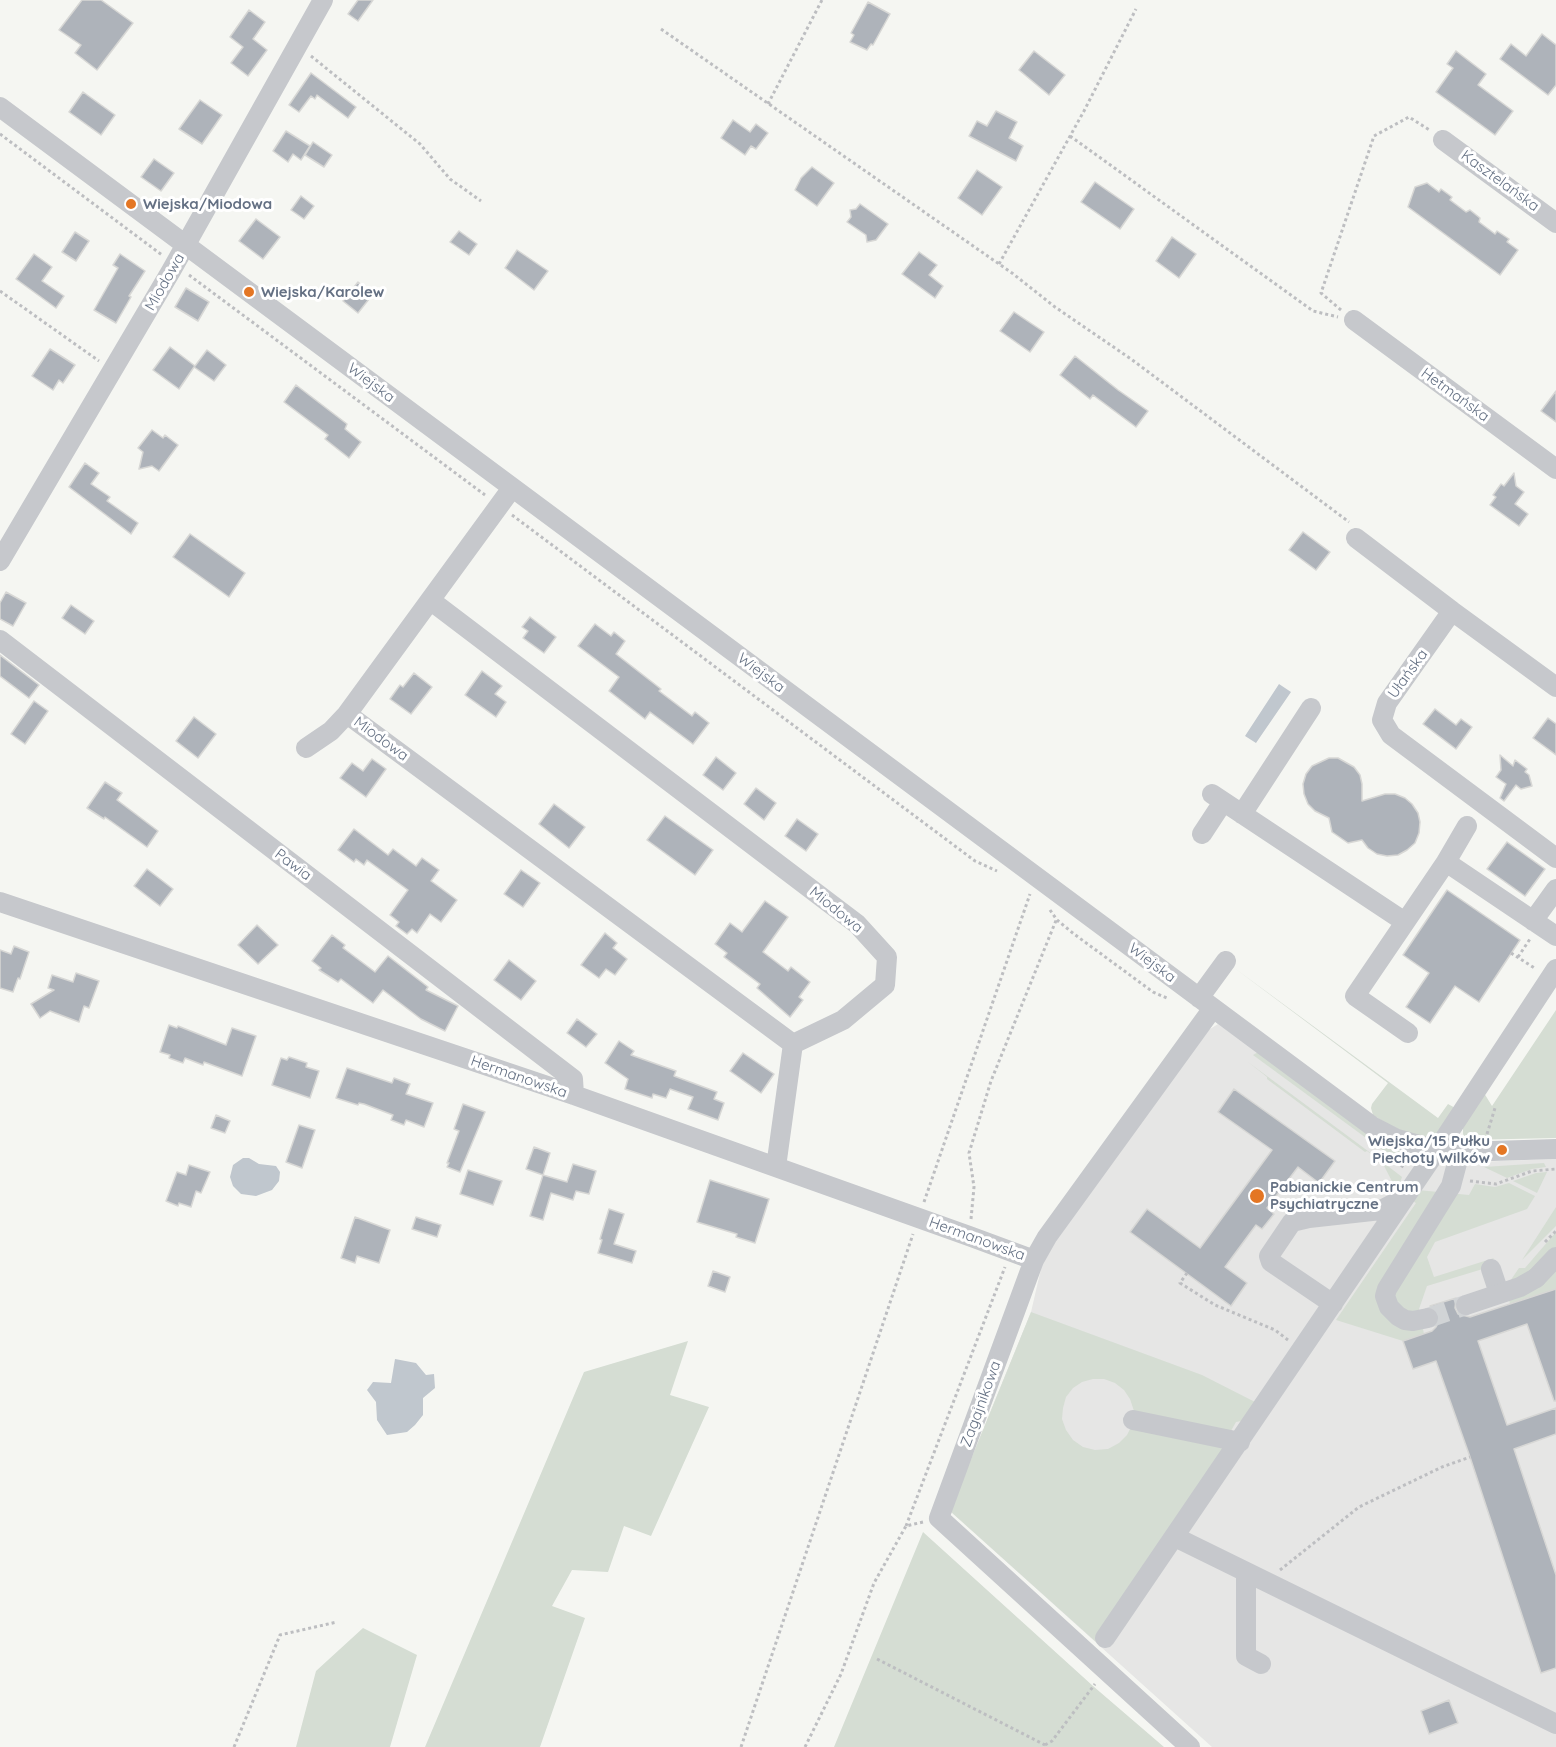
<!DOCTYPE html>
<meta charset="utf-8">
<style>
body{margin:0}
canvas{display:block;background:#f5f6f2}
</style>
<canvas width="1556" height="1747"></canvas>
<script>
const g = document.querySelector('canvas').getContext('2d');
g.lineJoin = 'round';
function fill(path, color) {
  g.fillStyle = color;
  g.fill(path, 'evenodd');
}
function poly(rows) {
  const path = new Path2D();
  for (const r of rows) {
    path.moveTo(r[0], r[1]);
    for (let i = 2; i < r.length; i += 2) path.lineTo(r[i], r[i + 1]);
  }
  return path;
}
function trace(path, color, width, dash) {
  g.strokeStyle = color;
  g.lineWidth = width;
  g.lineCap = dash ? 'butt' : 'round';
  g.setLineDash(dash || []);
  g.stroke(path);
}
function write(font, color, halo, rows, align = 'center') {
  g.font = font + ' Quicksand,sans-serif';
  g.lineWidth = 6;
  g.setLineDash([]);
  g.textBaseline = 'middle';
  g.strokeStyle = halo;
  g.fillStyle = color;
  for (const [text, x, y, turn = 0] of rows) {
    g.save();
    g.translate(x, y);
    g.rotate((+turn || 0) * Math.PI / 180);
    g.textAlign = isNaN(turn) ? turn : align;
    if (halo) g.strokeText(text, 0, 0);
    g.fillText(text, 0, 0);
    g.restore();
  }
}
const built = poly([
 [1218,1024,1399,1152,1409,1157,1444,1166,1474,1162,1556,1159,1556,1747,1212,1747,950,1511,1031,1312,1044,1256,1207,1031]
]);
const green = poly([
 [1233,967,1438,1118,1448,1104,1457,1109,1435,1137,1426,1139,1407,1136,1373,1115,1371,1108,1372,1104,1388,1083],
 [1556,1010,1556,1138,1466,1140,1463,1134,1463,1128,1484,1093,1492,1106],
 [1258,1052,1402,1153,1408,1161,1409,1166,1403,1165,1253,1055],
 [1248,1062,1380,1160,1402,1177,1397,1191,1382,1162,1367,1151,1365,1152,1267,1079,1267,1077],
 [1544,1163,1546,1167,1532,1169,1507,1178,1484,1167],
 [1547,1172,1537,1193,1513,1181,1536,1173],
 [1509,1183,1535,1196,1527,1209,1435,1242,1427,1257,1434,1277,1494,1258,1486,1268,1427,1286,1419,1309,1424,1334,1403,1341,1336,1320,1416,1203,1411,1200,1418,1190,1469,1195,1475,1184,1495,1187],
 [1556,1207,1556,1226,1522,1260],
 [1556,1232,1556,1289,1510,1304,1506,1287,1519,1268,1525,1268],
 [1031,1312,1202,1375,1257,1403,1247,1420,1236,1422,1228,1436,1134,1411,1130,1399,1124,1390,1115,1383,1104,1379,1093,1379,1082,1382,1073,1388,1066,1397,1063,1408,1062,1419,1066,1430,1073,1440,1083,1447,1095,1450,1108,1449,1119,1443,1127,1435,1133,1423,1230,1445,1096,1642,950,1511],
 [688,1341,670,1395,709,1407,651,1536,624,1526,608,1572,572,1570,552,1606,585,1618,540,1747,425,1747,584,1372],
 [923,1532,1093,1686,1164,1747,834,1747],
 [363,1628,417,1655,390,1747,296,1747,316,1671]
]);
const water = poly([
 [1279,684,1291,692,1256,743,1245,736],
 [243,1158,249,1158,259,1164,276,1166,280,1172,279,1181,272,1190,256,1196,241,1194,233,1186,230,1177,233,1165],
 [395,1359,416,1363,426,1375,434,1374,435,1388,423,1398,423,1415,415,1425,407,1432,387,1435,377,1420,376,1402,367,1390,373,1382,391,1383]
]);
const building = poly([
 [82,0,101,0,133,23,97,70,75,53,81,45,59,30,82,0],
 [358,0,373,0,358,21,348,14,358,0],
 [868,2,890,14,873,45,871,44,867,50,850,42,854,35,851,33,868,2],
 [249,10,265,22,253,39,267,50,248,76,231,63,243,47,230,37,249,10],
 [1542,34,1556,45,1556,85,1548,95,1500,59,1511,44,1526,56,1542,34],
 [1034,51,1065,75,1049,95,1019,70,1034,51],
 [1456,51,1486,74,1478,85,1513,111,1495,135,1436,92,1453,68,1447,64,1456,51],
 [311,73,356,107,348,118,317,95,315,99,311,96,299,112,289,105,311,73],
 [83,92,115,115,101,135,69,112,83,92],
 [200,100,222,115,202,144,179,129,200,100],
 [996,111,1017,122,1009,138,1023,146,1016,161,969,136,977,121,987,126,996,111],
 [733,120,750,132,756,124,768,133,756,149,751,146,745,155,721,138,733,120],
 [286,131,310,146,301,160,293,154,288,162,273,151,286,131],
 [313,142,332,155,324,167,305,155,313,142],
 [154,159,174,173,161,191,141,177,154,159],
 [812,167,834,183,817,206,795,190,801,178,812,167],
 [977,170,1002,187,982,215,958,198,977,170],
 [1095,182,1134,209,1120,229,1081,202,1095,182],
 [1427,183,1439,192,1441,189,1452,197,1450,200,1466,212,1470,210,1480,218,1479,222,1495,234,1497,231,1509,239,1507,242,1518,250,1500,275,1408,207,1415,187,1427,183],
 [301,196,314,206,304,219,291,210,301,196],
 [860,204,888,224,876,240,867,242,866,235,847,222,851,217,850,210,856,209,860,204],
 [256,219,280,237,263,259,239,241,256,219],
 [459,231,477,244,469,255,450,242,459,231],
 [75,232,89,241,76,261,62,252,75,232],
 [1172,237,1196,254,1179,278,1156,261,1172,237],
 [517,250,548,271,534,290,505,268,517,250],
 [919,252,937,265,929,275,943,286,935,298,902,274,919,252],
 [34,254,52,267,42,281,64,296,56,308,16,279,34,254],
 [120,254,145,271,129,296,131,297,116,323,94,310,118,268,113,265,120,254],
 [358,282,373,294,358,313,343,301,358,282],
 [186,288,209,302,198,321,175,307,186,288],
 [1014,312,1044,332,1030,352,1000,331,1014,312],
 [170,347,195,366,207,350,226,365,214,381,194,367,179,389,153,370,170,347],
 [50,349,75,365,63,383,59,380,53,390,32,376,50,349],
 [1075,356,1118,390,1148,411,1136,427,1093,395,1090,399,1060,375,1075,356],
 [296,385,347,424,345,429,361,442,349,458,325,439,328,435,284,402,296,385],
 [1556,391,1556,422,1541,411,1556,391],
 [152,430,163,438,165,435,178,445,159,471,152,466,139,469,143,452,138,448,152,430],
 [85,463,99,473,91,484,110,497,107,501,138,523,131,534,69,487,85,463],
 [1514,473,1516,486,1524,492,1515,504,1528,514,1519,526,1490,505,1496,497,1493,495,1501,484,1504,486,1514,473],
 [1303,532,1330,552,1316,570,1289,550,1303,532],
 [190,534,245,573,229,597,173,557,190,534],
 [6,592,26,603,13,626,0,619,0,603,6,592],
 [71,605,94,621,85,634,62,618,71,605],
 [530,617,556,637,544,653,523,638,528,631,522,627,530,617],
 [595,624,611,636,614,632,625,641,616,654,661,689,659,691,692,716,695,712,709,723,693,744,650,712,645,719,609,691,619,677,578,646,595,624],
 [0,655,39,685,29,698,0,676,0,655],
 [482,671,502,686,495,694,506,702,496,717,465,695,482,671],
 [414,673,432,687,411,714,390,699,400,685,403,687,414,673],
 [34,701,48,711,25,744,11,734,34,701],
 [1435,709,1456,725,1461,719,1472,727,1456,749,1423,724,1435,709],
 [194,717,216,734,198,758,176,741,194,717],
 [1548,718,1556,724,1556,755,1533,738,1548,718],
 [1500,755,1513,766,1515,760,1527,769,1525,772,1529,775,1532,786,1521,789,1516,785,1504,801,1500,798,1506,784,1496,777,1501,770,1500,755],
 [716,757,736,773,723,790,703,775,716,757],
 [1329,758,1338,758,1354,767,1360,775,1362,784,1362,801,1385,794,1395,794,1405,798,1412,804,1418,813,1420,822,1419,833,1415,843,1407,850,1398,855,1387,856,1377,854,1368,848,1362,840,1348,843,1332,832,1329,818,1315,811,1308,804,1304,794,1303,784,1306,774,1312,766,1329,758],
 [372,759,386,769,366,797,340,778,352,763,363,771,372,759],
 [105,782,122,793,117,800,158,831,147,847,105,817,104,819,87,808,105,782],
 [756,788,776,803,764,820,744,804,756,788],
 [554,804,585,827,569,848,539,824,554,804],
 [665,816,713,850,695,875,647,840,665,816],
 [797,819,818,834,806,851,785,836,797,819],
 [354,829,388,855,393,849,416,866,422,858,439,870,431,881,457,900,441,922,430,914,417,933,412,929,407,934,396,926,399,922,390,915,408,890,367,860,364,865,356,859,354,862,338,850,354,829],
 [1507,842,1545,869,1525,896,1487,869,1507,842],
 [147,869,173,889,160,906,134,886,147,869],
 [521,870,540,883,523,907,504,894,521,870],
 [1447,890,1520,940,1479,1002,1455,986,1430,1023,1406,1007,1429,973,1403,955,1447,890],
 [765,901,788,917,763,952,788,971,791,967,810,982,799,997,803,1000,790,1017,757,988,760,984,724,957,727,953,715,944,730,923,742,932,765,901],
 [257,925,278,945,258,964,238,945,257,925],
 [605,933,617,943,613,948,627,959,615,975,606,969,599,978,581,965,605,933],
 [332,935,345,945,343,948,375,972,388,956,428,987,426,990,458,1006,445,1031,421,1019,383,990,373,1003,341,979,338,982,319,970,321,968,312,961,332,935],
 [14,946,29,952,20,979,18,978,13,992,0,988,0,950,11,954,14,946],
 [509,960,536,981,521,1000,494,980,509,960],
 [76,973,99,981,89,1008,84,1006,79,1022,50,1011,40,1018,31,1004,54,990,48,988,52,975,73,982,76,973],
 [577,1019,597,1034,586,1047,567,1033,577,1019],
 [169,1025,177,1028,178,1026,226,1045,232,1028,256,1036,242,1076,204,1062,203,1065,185,1058,183,1063,169,1058,170,1055,160,1052,169,1025],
 [619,1041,634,1051,631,1055,676,1071,674,1076,717,1092,714,1099,724,1103,718,1120,688,1109,693,1097,670,1089,666,1098,653,1094,652,1098,625,1089,628,1079,605,1063,619,1041],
 [743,1053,774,1074,761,1093,730,1071,743,1053],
 [289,1057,307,1063,306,1067,319,1071,310,1098,272,1085,281,1058,287,1060,289,1057],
 [347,1068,392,1083,394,1078,410,1084,406,1094,433,1103,424,1127,406,1120,404,1125,391,1120,393,1115,364,1104,359,1103,358,1105,336,1098,347,1068],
 [1234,1089,1335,1161,1319,1183,1298,1167,1267,1208,1274,1214,1262,1229,1256,1225,1225,1267,1247,1283,1231,1306,1130,1232,1147,1209,1200,1248,1272,1150,1218,1112,1234,1089],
 [463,1104,485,1112,460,1172,447,1167,449,1163,447,1163,459,1131,454,1129,463,1104],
 [216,1115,230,1121,225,1133,211,1128,216,1115],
 [299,1125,315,1130,302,1168,286,1162,299,1125],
 [534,1147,550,1153,543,1175,526,1169,534,1147],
 [573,1164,596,1171,589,1194,576,1191,573,1200,551,1193,543,1220,530,1216,543,1175,567,1182,573,1164],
 [189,1165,210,1172,201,1193,196,1191,191,1207,179,1203,178,1206,166,1201,177,1172,186,1175,189,1165],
 [468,1170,502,1181,493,1205,460,1194,468,1170],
 [710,1180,769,1199,755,1243,736,1237,737,1234,697,1222,710,1180],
 [609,1209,624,1214,614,1244,636,1251,632,1263,598,1253,602,1240,600,1239,609,1209],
 [355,1217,390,1230,379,1263,357,1256,355,1263,341,1258,355,1217],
 [416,1217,441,1225,437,1237,412,1229,416,1217],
 [713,1271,730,1277,725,1292,708,1286,713,1271],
 [1556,1289,1556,1401,1554,1401,1527,1324,1478,1341,1507,1425,1556,1408,1556,1434,1514,1449,1556,1575,1556,1668,1541,1673,1470,1457,1436,1361,1413,1369,1403,1341,1432,1331,1436,1327,1439,1321,1440,1315,1437,1310,1430,1306,1456,1298,1455,1308,1458,1314,1470,1317,1556,1289],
 [1449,1700,1458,1723,1429,1734,1421,1711,1449,1700]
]);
const minorTunnel = poly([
 [1428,1318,1466,1305]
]);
const path = poly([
 [661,29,1012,273,1055,307,1131,359,1349,522],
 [311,56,420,144,450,179,481,201],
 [768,104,822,0],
 [0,134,162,255],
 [1070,136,1313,311,1338,317],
 [999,264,1084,111,1136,9],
 [189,275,485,495],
 [0,291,99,361],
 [1341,310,1321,293,1374,136,1409,117,1431,131],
 [512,515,975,861,997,871],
 [1050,910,1057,920,1074,934,1153,992,1169,999],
 [1511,953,1536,969],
 [1518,957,1530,939],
 [1487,1134,1495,1108],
 [1381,1152,1405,1168],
 [1470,1181,1496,1184,1532,1171,1556,1169],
 [924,1202,1030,894],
 [971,1219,974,1187,969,1153,991,1081,1057,918],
 [1545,1242,1556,1231],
 [1187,1273,1180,1283,1215,1305,1275,1330,1288,1340],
 [906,1526,1005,1267],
 [1280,1570,1359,1507,1442,1467,1470,1457],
 [877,1659,1045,1745,1044,1747],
 [1045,1745,1052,1741,1095,1684],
 [234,1747,280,1635,337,1622],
 [741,1747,913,1234],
 [805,1747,841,1674,874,1583,906,1526,923,1522]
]);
const minor = poly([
 [0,107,1372,1126,1397,1139,1437,1150,1460,1152,1556,1149],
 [1443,140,1556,223],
 [1354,320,1556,469],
 [1356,538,1452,611],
 [0,561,171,271,323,0],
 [0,640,573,1079,574,1095],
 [1556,687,1452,611,1387,703,1382,720,1391,735,1556,858],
 [347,714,793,1044,843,1020,885,985,887,957,857,924,430,600],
 [306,748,331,731,347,714,512,488],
 [1212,794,1405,922],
 [1242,814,1311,708],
 [1202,834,1223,802],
 [1446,862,1467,826],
 [0,902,574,1095,969,1236,1034,1260],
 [1533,921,1556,889],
 [1199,998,1226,961],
 [1408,1033,1355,996,1446,862,1556,936],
 [776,1167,793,1044],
 [1491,1269,1497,1287],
 [1536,1278,1556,1257],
 [1333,1304,1271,1262,1269,1256,1292,1222,1309,1218,1381,1210,1402,1199],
 [1428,1318,1413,1321,1405,1320,1398,1316,1389,1307,1385,1296,1387,1289,1451,1186,1460,1152],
 [1133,1420,1240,1442],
 [1175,1537,1556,1724],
 [1246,1572,1246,1656,1261,1664],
 [1105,1638,1437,1150,1556,969],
 [1190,1747,939,1518,1034,1260,1047,1237,1213,1008]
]);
const minorBridge = poly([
 [1466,1305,1520,1287,1536,1278]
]);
const markers = [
 [131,204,6,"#e47624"],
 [249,292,6,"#e47624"],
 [1502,1150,6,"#e47624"],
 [1257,1196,8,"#e47624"]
];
const streetNames = [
 ["Kasztelańska",1500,181,36],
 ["Miodowa",165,282,-60],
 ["Wiejska",371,383,37],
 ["Hetmańska",1455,395,36],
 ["Wiejska",761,673,37],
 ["Ułańska",1408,674,-54],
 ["Miodowa",381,739,36],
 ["Pawia",293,865,37],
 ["Miodowa",836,910,39],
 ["Wiejska",1152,963,37],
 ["Hermanowska",519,1077,19],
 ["Hermanowska",977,1239,20],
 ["Zagajnikowa",981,1404,-70]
];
const poiNames = [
 ["Wiejska/Miodowa",143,204],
 ["Wiejska/Karolew",261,292],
 ["Wiejska/15 Pułku",1490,1141,"right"],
 ["Piechoty Wilków",1490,1158,"right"],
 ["Pabianickie Centrum",1270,1187],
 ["Psychiatryczne",1270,1204]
];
fill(built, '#e6e6e5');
fill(green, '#d5ddd3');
fill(water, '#c0c7ce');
fill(building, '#aeb3ba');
trace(building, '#d7d7d5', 1.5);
trace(minorTunnel, '#d1d4d6', 20, [20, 10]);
trace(path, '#bdbec1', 3, [3, 3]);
trace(minor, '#c6c8cc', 20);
trace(minorBridge, '#c6c8cc', 20);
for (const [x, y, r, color] of markers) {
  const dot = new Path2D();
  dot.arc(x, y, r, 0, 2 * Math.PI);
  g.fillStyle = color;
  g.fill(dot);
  trace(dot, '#fff', 2);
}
write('15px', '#647083', '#fff', streetNames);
write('bold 15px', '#647083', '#fff', poiNames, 'left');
</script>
